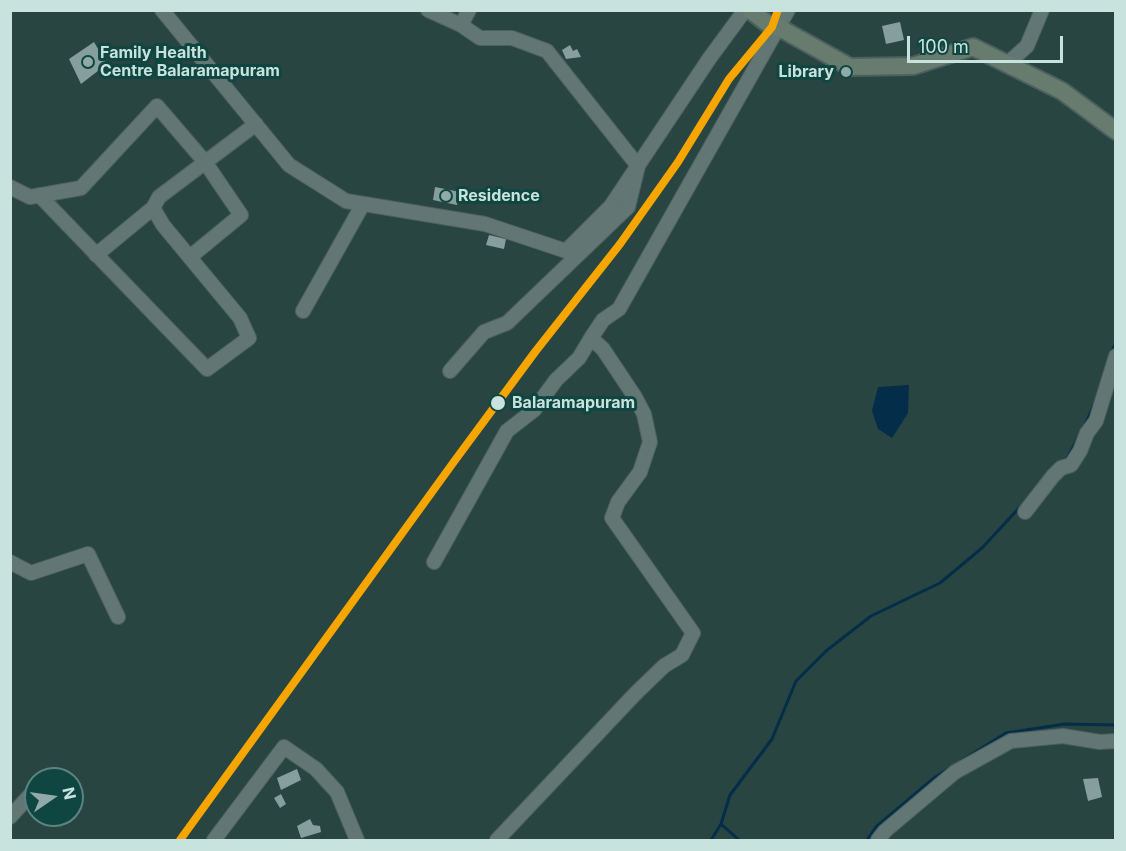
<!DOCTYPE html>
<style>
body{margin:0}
#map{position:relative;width:1126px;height:851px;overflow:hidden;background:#294542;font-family:Inter,sans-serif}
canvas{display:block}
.frame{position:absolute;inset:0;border:12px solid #c8e2de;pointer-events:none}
.north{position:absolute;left:24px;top:767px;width:60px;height:60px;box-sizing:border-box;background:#104641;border:2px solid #5a8480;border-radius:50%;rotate:77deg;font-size:16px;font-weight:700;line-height:24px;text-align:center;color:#c8e2de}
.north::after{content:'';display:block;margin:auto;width:21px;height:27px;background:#90aba7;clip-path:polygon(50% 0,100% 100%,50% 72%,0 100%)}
.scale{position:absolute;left:907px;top:36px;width:156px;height:27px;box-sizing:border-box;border:3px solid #c8e2de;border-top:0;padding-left:8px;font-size:18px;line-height:21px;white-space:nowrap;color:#c8e2de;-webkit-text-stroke:4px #104641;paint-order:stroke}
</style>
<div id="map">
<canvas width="1126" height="851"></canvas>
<div class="frame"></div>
<div class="north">N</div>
<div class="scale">100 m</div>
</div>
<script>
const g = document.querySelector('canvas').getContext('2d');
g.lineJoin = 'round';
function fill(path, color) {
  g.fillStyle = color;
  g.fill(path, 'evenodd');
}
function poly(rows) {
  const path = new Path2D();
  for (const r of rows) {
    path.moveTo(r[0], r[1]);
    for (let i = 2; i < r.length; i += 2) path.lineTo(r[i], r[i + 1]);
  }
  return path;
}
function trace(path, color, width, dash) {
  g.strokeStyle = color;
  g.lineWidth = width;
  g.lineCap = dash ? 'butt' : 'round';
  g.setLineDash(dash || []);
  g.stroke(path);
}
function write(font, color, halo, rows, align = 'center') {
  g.font = font + ' Inter,sans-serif';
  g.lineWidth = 6;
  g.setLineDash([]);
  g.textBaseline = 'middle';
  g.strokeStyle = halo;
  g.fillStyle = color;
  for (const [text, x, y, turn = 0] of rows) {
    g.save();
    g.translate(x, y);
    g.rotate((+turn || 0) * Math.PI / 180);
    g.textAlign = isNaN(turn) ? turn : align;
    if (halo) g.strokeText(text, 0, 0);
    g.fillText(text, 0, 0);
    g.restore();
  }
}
const water = poly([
 [909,385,908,413,892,438,878,429,872,411,878,387]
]);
const stream = poly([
 [1111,354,1116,342],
 [1084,427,1094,405],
 [1067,459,1078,438],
 [961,761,1006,733,1065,724,1116,725],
 [721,824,739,840],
 [711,840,721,824,730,795,772,739,796,681,826,651,871,616,940,583,982,548,1020,507],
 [867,840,876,827,934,778,950,768]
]);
const building = poly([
 [900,22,904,40,886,44,882,26],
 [94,42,107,64,81,84,69,59],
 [570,45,573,51,577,49,581,57,566,59,562,50],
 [435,187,460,192,457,205,433,200],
 [489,235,506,239,504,249,486,245],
 [297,769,301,780,281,790,277,778],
 [1098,778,1102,797,1088,801,1083,779],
 [281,794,286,804,280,808,274,798],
 [310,819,313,825,320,826,321,832,301,838,297,826]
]);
const minor = poly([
 [162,10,289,165,346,201,485,224,566,251,611,206,709,59,745,10],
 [428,10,461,25],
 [1007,64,1027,46,1042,10],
 [10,187,30,197,81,188,157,106,205,162,241,215,190,257],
 [39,195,207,369,249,338,240,318,163,225,153,208,159,197,256,124],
 [96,255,153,208],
 [303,311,363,204],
 [450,371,484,332,507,323,628,207,638,166,547,51,512,38,480,38,461,25,469,10],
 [1025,512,1053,476,1061,468,1071,465,1080,451,1087,433,1096,421,1116,356],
 [10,562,31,573,88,554,118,617],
 [434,562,507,431,534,410,556,380,579,358,591,338],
 [10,817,33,792],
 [214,840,284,747,316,769,337,792,357,840],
 [497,840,636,693,664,666,682,655,693,633,612,518,618,502,640,472,650,442,644,414,635,397,603,349,591,338,603,320,619,309,788,10],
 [878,840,885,831,955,772,1011,741,1063,736,1100,742,1116,741]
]);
const major = poly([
 [750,10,772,27,778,27,850,67,913,66,973,47,1062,91,1116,131]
]);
const rail1 = poly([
 [180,840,453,463,535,352,620,244,678,162,729,79,772,27,778,10]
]);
const markers = [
 [88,62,6,"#90aba7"],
 [846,72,6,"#90aba7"],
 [446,196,6,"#90aba7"],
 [498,403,8,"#c8e2de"]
];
const poiNames = [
 ["Family Health",100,53],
 ["Centre Balaramapuram",100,71],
 ["Library",834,72,"right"],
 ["Residence",458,196]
];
const stopNames = [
 ["Balaramapuram",512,403]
];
fill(water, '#042d49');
trace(stream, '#042d49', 3);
fill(building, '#869e9d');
trace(minor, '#4c615f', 16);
trace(major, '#4c615f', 20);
trace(minor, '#627673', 14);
trace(major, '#687b6f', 16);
trace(rail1, '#f7a600', 8);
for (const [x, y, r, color] of markers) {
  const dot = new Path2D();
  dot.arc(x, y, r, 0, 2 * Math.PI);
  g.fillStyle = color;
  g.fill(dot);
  trace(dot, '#104641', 2);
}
write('bold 16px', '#c8e2de', '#104641', poiNames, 'left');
write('bold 16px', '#c8e2de', '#104641', stopNames, 'left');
</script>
